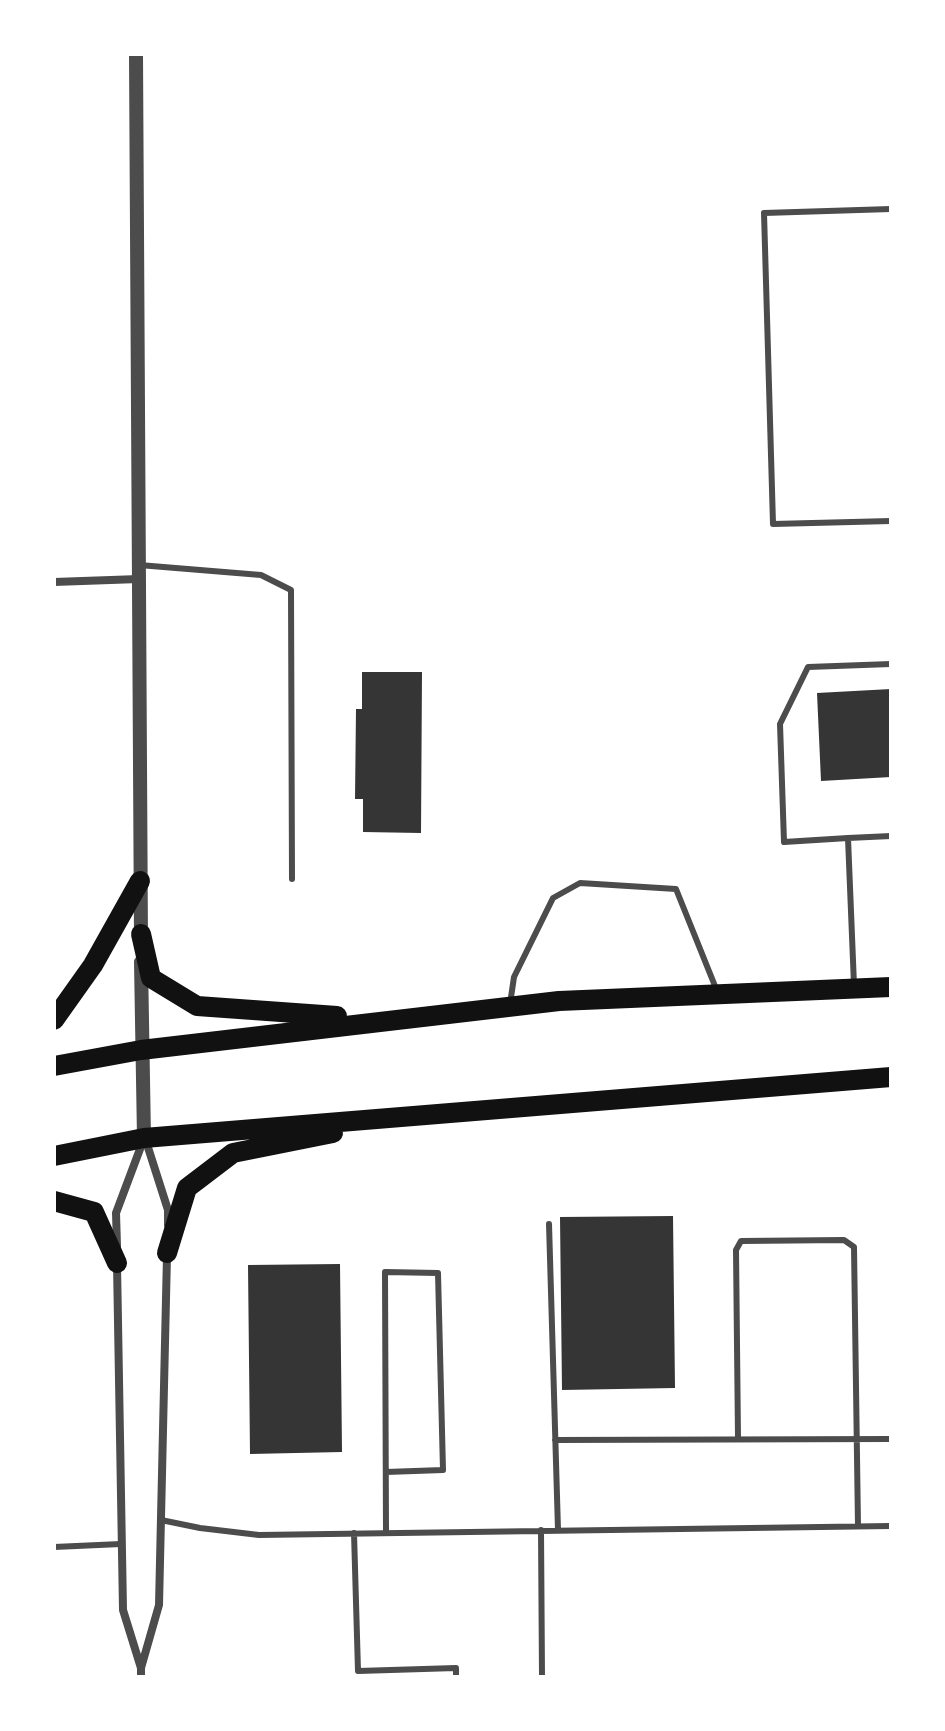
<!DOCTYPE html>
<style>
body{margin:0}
#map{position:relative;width:945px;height:1731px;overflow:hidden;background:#fff;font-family:Raleway,sans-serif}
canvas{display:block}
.frame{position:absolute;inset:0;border:56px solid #fff;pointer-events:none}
</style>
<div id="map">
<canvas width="945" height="1731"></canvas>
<div class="frame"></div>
</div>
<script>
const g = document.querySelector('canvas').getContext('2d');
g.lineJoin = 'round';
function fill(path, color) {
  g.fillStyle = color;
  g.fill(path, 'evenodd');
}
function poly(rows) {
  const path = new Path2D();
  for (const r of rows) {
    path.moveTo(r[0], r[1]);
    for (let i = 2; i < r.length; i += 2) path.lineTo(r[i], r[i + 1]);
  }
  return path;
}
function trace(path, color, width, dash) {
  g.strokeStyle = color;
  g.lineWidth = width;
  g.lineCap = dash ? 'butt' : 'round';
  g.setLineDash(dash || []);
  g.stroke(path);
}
const building = poly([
 [362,672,422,672,421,833,363,832,363,799,355,799,356,709,362,709],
 [891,689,891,777,821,781,817,693],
 [673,1216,675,1388,562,1390,560,1217],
 [340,1264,342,1452,250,1454,248,1265]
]);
const service = poly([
 [891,209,764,213,773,524,891,521],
 [139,565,261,575,291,590,292,879],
 [848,838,784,842,780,724,808,667,891,664],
 [854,985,848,838,891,836],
 [510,1004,514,977,553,898,580,883,676,889,717,991],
 [549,1224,558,1530],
 [738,1438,736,1250,741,1241,844,1240,854,1247,858,1526],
 [555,1440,891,1439],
 [386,1472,443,1470,438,1273,385,1272,386,1533],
 [161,1520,200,1528,259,1535,891,1526],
 [541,1530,542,1677],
 [354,1533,358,1671,456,1668,456,1677],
 [54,1547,121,1544]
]);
const minor = poly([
 [54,582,139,579],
 [145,1138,168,1210,168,1225],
 [117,1246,116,1213,143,1141],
 [117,1264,123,1610,141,1668],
 [141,1677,141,1668,159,1605,167,1255]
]);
const tertiary = poly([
 [136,54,141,942],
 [141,962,144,1138]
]);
const primary = poly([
 [141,934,151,978,197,1006,337,1016],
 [54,1020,93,965,140,881],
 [54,1066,141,1050,559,1001,891,987],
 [54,1156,144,1138,891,1077],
 [54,1201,94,1212,117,1263],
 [167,1253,187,1188,233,1153,333,1133]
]);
fill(building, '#353535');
trace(service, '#4c4c4c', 6);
trace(minor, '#4c4c4c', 8);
trace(tertiary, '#4c4c4c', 14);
trace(primary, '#111', 20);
</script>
